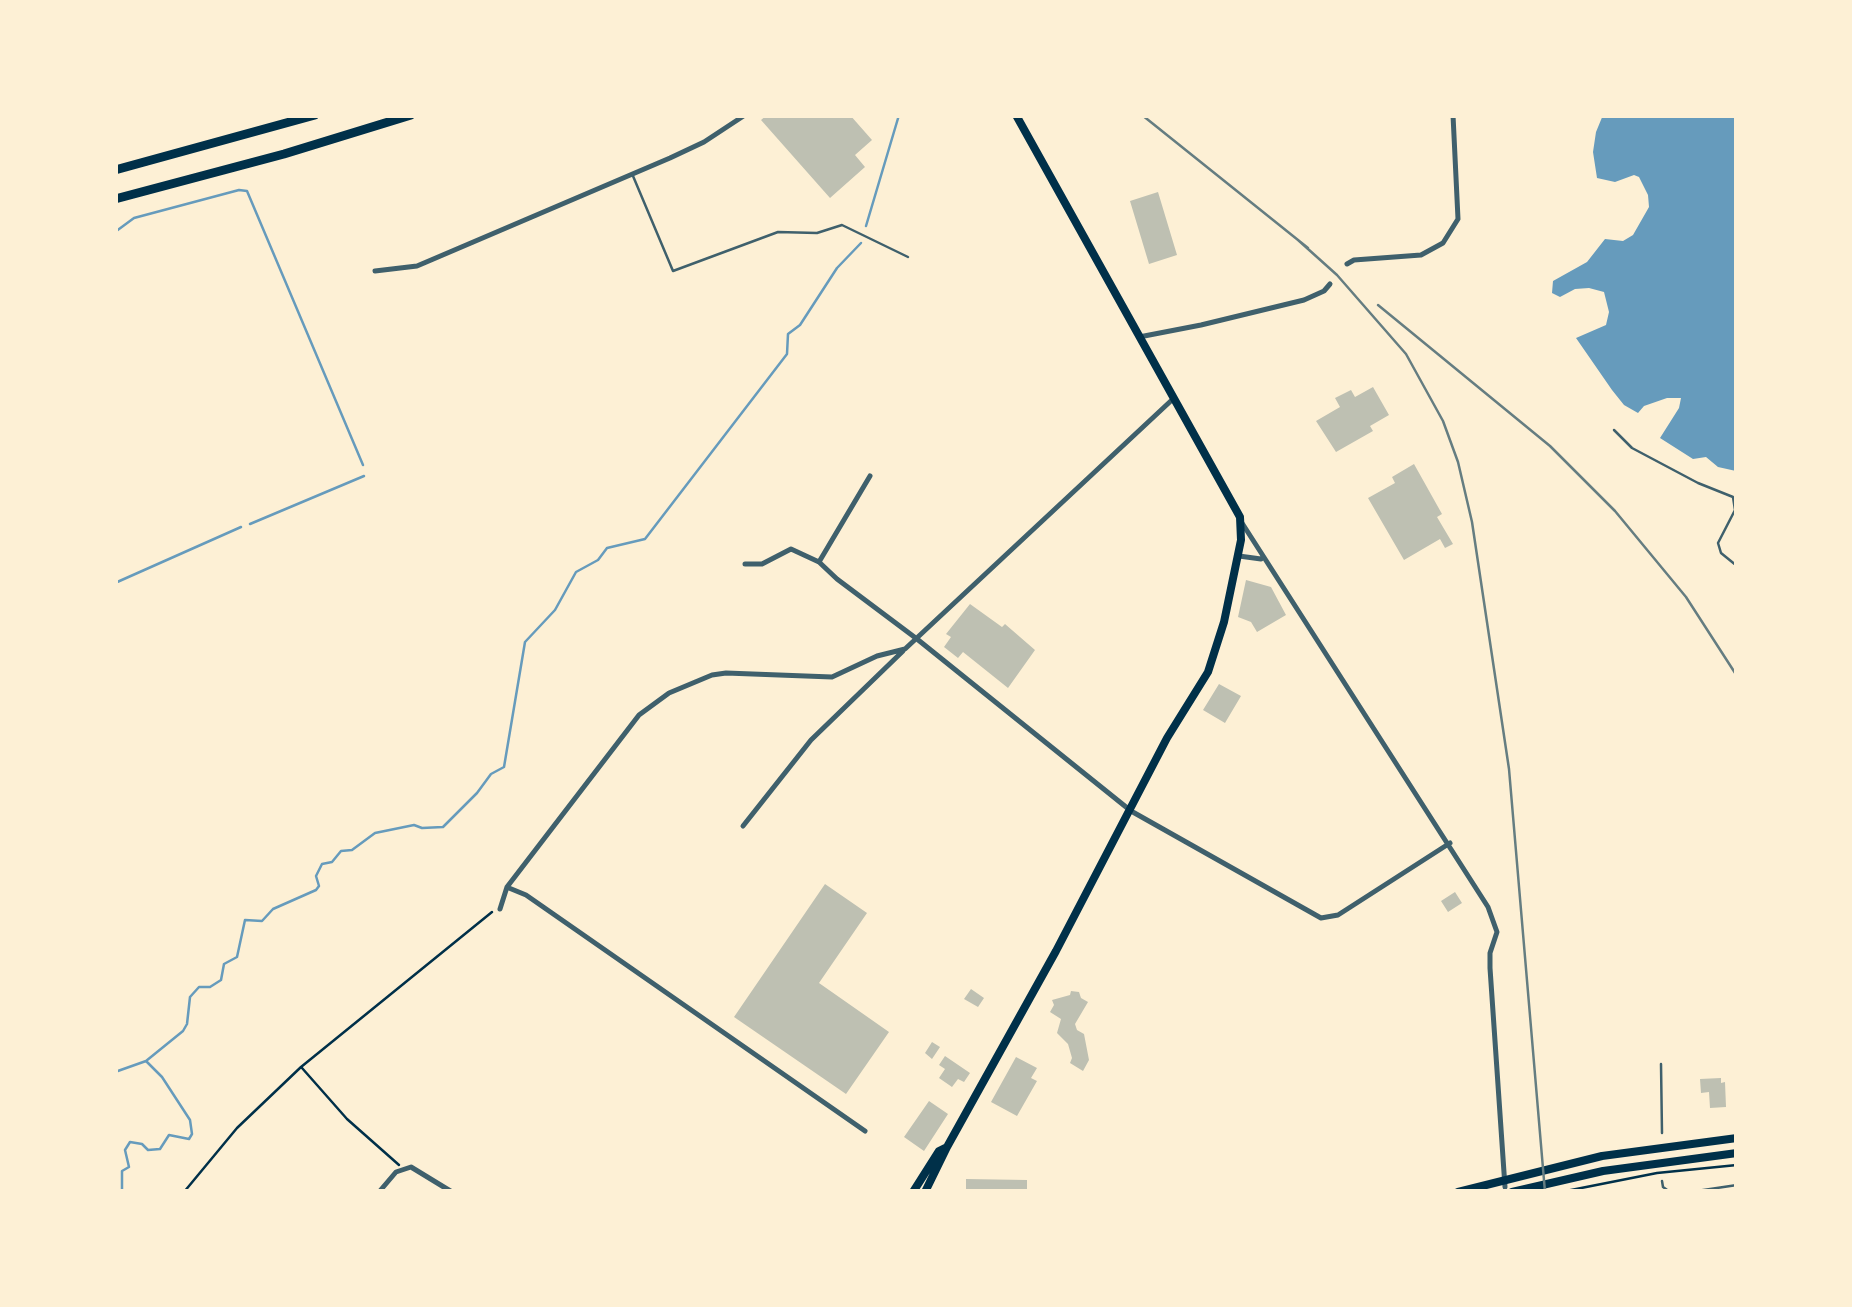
<!DOCTYPE html>
<style>
body{margin:0}
#map{position:relative;width:1852px;height:1307px;overflow:hidden;background:#fdf0d5;font-family:Barlow,sans-serif}
canvas{display:block}
.frame{position:absolute;inset:0;border:118px solid #fdf0d5;pointer-events:none}
</style>
<div id="map">
<canvas width="1852" height="1307"></canvas>
<div class="frame"></div>
</div>
<script>
const g = document.querySelector('canvas').getContext('2d');
g.lineJoin = 'round';
function fill(path, color) {
  g.fillStyle = color;
  g.fill(path, 'evenodd');
}
function poly(rows) {
  const path = new Path2D();
  for (const r of rows) {
    path.moveTo(r[0], r[1]);
    for (let i = 2; i < r.length; i += 2) path.lineTo(r[i], r[i + 1]);
  }
  return path;
}
function trace(path, color, width, dash) {
  g.strokeStyle = color;
  g.lineWidth = width;
  g.lineCap = dash ? 'butt' : 'round';
  g.setLineDash(dash || []);
  g.stroke(path);
}
const water = poly([
 [1603,115,1737,115,1736,471,1718,467,1706,457,1693,459,1660,438,1679,408,1681,398,1667,398,1644,406,1638,413,1624,405,1612,390,1576,338,1606,325,1609,312,1604,292,1589,288,1575,289,1560,297,1552,293,1553,281,1587,262,1605,239,1623,241,1633,235,1649,207,1648,195,1639,177,1634,175,1615,182,1597,178,1593,152,1596,132]
]);
const stream = poly([
 [866,226,899,115],
 [115,232,134,218,239,190,247,191,363,465],
 [250,524,364,476],
 [115,583,241,527],
 [115,1072,146,1061],
 [122,1192,122,1171,129,1167,125,1150,130,1142,142,1144,148,1150,160,1149,169,1135,189,1139,192,1134,190,1120,162,1077,146,1061,183,1031,187,1024,190,997,199,987,210,987,221,980,224,964,237,957,245,920,262,921,273,909,316,890,319,886,316,876,322,864,332,862,341,851,352,850,375,833,414,825,422,828,443,827,477,793,491,774,504,767,525,642,555,610,576,572,598,560,607,548,645,539,787,354,788,334,800,325,837,268,861,243]
]);
const building = poly([
 [767,115,850,115,872,140,855,155,865,167,830,198,761,120],
 [1158,192,1177,255,1149,264,1130,201],
 [1373,387,1389,415,1370,426,1373,431,1336,452,1316,421,1340,407,1335,398,1351,390,1355,397],
 [1414,464,1442,514,1437,517,1453,544,1445,548,1440,539,1404,560,1368,498,1395,483,1392,477],
 [1246,580,1271,587,1286,615,1257,632,1251,622,1238,617],
 [970,604,1002,627,1005,624,1035,650,1008,688,963,652,958,658,944,647,951,637,946,634],
 [1219,684,1241,696,1225,723,1203,710],
 [825,884,867,913,819,983,889,1032,846,1094,734,1017],
 [1455,892,1462,903,1448,912,1441,901],
 [971,989,984,998,978,1007,964,999],
 [1071,991,1079,992,1081,998,1088,1002,1075,1024,1077,1030,1084,1034,1089,1060,1083,1071,1070,1063,1072,1058,1068,1044,1057,1033,1061,1019,1050,1012,1054,1005,1052,1000,1070,995],
 [932,1042,940,1047,932,1059,925,1053],
 [945,1056,970,1073,964,1082,958,1079,952,1087,939,1078,945,1069,939,1065],
 [1016,1057,1037,1068,1031,1078,1037,1081,1017,1116,991,1102],
 [1721,1078,1721,1083,1725,1082,1726,1107,1710,1108,1709,1092,1701,1093,1700,1079],
 [929,1101,948,1114,924,1151,904,1137],
 [966,1179,1027,1180,1027,1192,966,1192]
]);
const path = poly([
 [302,1068,347,1119,399,1165],
 [184,1192,237,1128,301,1067,492,912],
 [1561,1192,1657,1173,1737,1165]
]);
const service = poly([
 [633,176,673,271,778,232,817,233,842,225,908,257],
 [1614,430,1632,448,1698,483,1733,497,1735,510,1718,543,1721,553,1737,566],
 [1661,1064,1662,1133],
 [1662,1181,1663,1187,1670,1192],
 [1690,1192,1737,1185]
]);
const minor = poly([
 [1347,264,1354,260,1421,255,1443,243,1458,219,1453,115],
 [375,271,417,266,670,158,704,142,745,115],
 [1139,337,1201,325,1304,300,1324,291,1330,284],
 [870,476,819,562,837,579,917,639,1131,811,1321,918,1338,915,1450,843],
 [1242,523,1488,907,1497,932,1490,953,1490,968,1505,1187],
 [1239,556,1261,559],
 [745,564,762,564,791,549,819,562],
 [743,826,811,740,903,651],
 [509,888,526,895,865,1131],
 [500,909,507,887,639,715,669,693,712,675,726,673,832,677,877,656,905,649,1174,398],
 [379,1192,396,1172,411,1167,452,1192]
]);
const primary = poly([
 [913,1192,939,1151,947,1147,1056,951,1167,738,1208,672,1224,622,1241,540,1240,517,1016,115],
 [925,1192,947,1147]
]);
const trunk = poly([
 [1458,1192,1602,1156,1737,1138],
 [1512,1192,1603,1171,1737,1153]
]);
const motorway = poly([
 [115,170,315,115],
 [115,199,284,154,411,115]
]);
const rail = poly([
 [1142,115,1308,248],
 [1298,240,1337,275,1406,354,1443,421,1458,462,1472,522,1509,769,1545,1192],
 [1378,305,1550,446,1615,511,1686,597,1737,676]
]);
fill(water, '#669bbc');
trace(stream, '#669bbc', 2.5);
fill(building, '#bec0b2');
trace(path, '#003049', 2.5);
trace(service, '#3f606c', 2.5);
trace(minor, '#3f606c', 5);
trace(primary, '#003049', 8);
trace(trunk, '#003049', 8);
trace(motorway, '#003049', 9);
trace(rail, '#657d81', 2.5);
</script>
